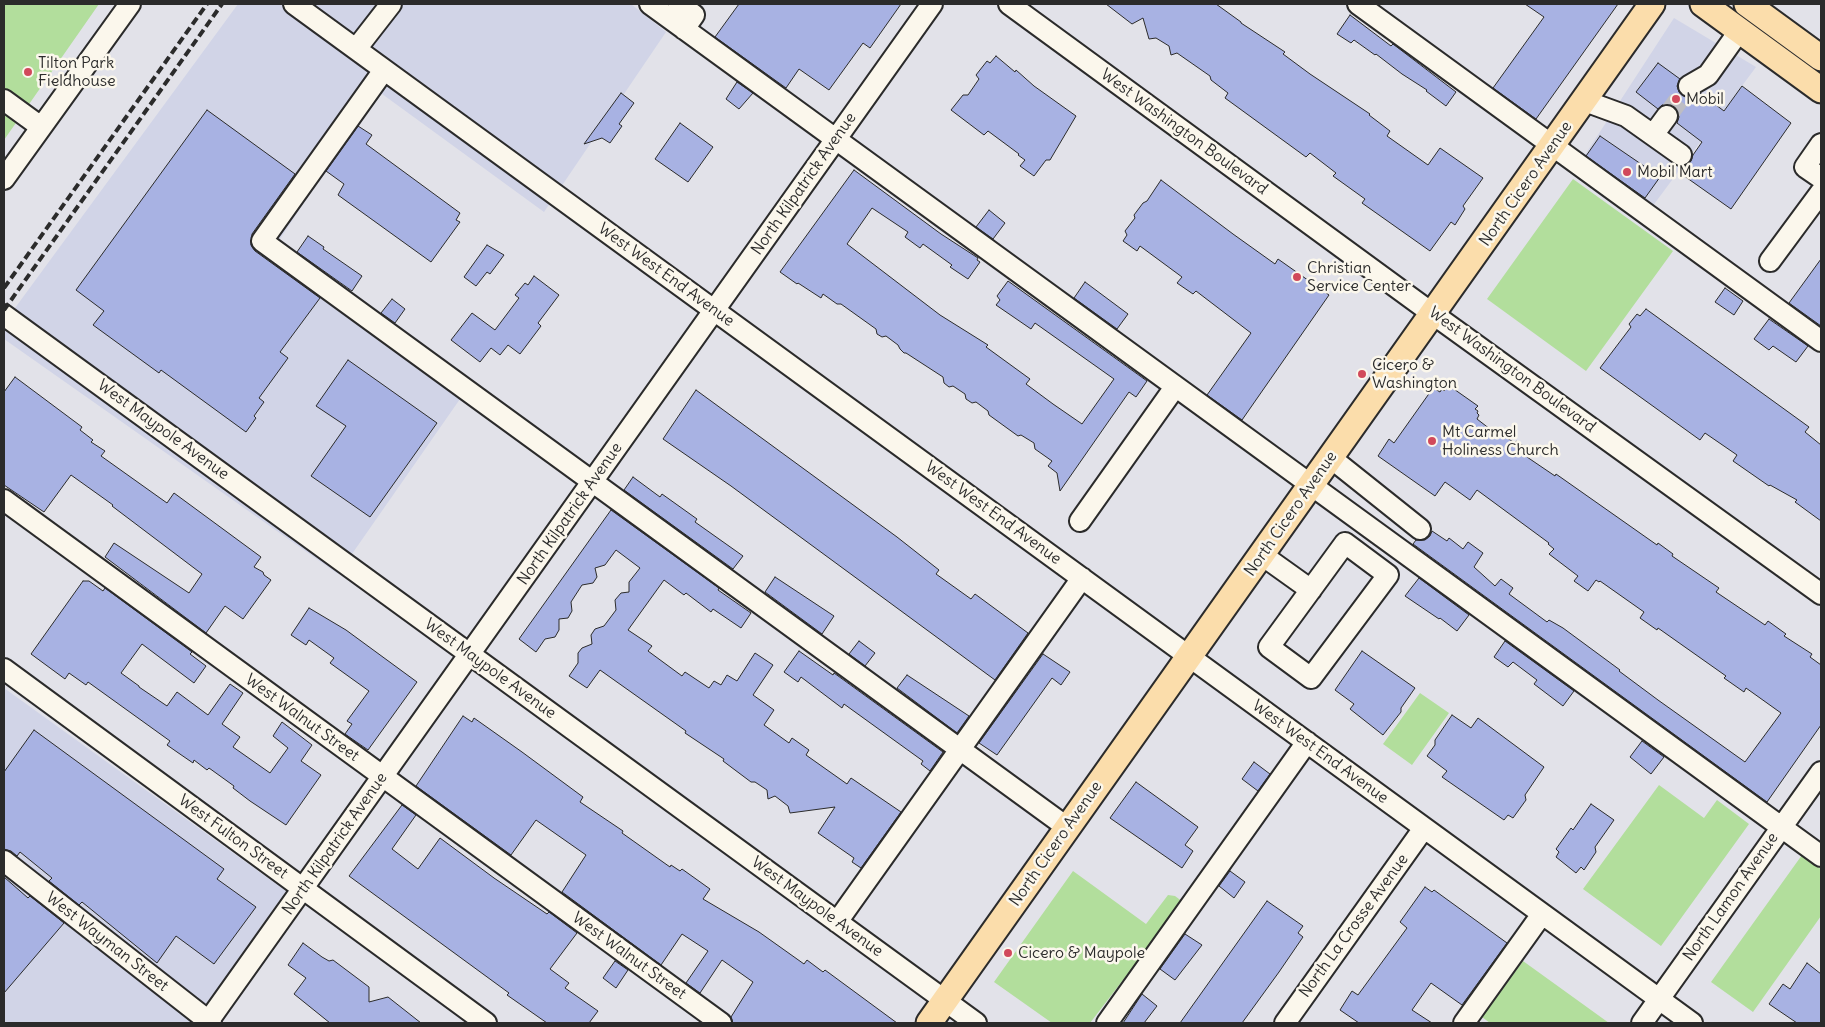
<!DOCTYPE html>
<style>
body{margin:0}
#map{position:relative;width:1825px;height:1027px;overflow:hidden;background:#e2e2e9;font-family:Delius,sans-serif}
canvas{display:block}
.frame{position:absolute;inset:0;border:5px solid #2b2b2b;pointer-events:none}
</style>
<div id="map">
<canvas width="1825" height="1027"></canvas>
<div class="frame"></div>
</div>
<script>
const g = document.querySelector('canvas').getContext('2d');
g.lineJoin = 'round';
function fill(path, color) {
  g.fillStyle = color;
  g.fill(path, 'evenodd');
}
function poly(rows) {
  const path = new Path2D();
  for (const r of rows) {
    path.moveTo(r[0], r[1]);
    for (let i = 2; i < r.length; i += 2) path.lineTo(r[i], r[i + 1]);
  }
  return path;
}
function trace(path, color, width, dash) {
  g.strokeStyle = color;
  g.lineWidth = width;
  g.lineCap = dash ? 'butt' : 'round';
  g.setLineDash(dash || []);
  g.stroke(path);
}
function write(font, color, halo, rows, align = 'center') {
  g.font = font + ' Delius,sans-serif';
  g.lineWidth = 5;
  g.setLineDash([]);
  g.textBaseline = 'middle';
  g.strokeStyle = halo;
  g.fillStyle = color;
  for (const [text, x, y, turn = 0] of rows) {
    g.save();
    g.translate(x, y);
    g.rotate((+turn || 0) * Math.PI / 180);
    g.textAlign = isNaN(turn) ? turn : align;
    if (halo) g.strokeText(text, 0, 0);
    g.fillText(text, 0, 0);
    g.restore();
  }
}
const built = poly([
 [238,4,631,4,666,32,544,212,378,91,270,254,460,399,338,574,4,339,4,323],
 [1674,18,1756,67,1649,211,1581,161],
 [4,688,286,891,193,1023,4,1023]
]);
const green = poly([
 [4,4,99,4,4,140],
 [1573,179,1673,251,1586,371,1487,299],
 [1420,693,1449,713,1412,765,1383,744],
 [1659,785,1704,818,1717,800,1749,824,1661,946,1583,889],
 [1802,855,1821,869,1821,916,1753,1012,1711,982],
 [1073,871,1146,924,1168,895,1175,896,1183,902,1090,1023,1052,1023,994,982],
 [1523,961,1609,1023,1490,1023,1482,1017]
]);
const building = poly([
 [739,4,901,4,870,48,863,43,829,90,799,69,786,88,715,37,739,4],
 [1106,4,1216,4,1241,22,1241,23,1285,52,1283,54,1310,74,1370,114,1369,115,1390,131,1387,136,1428,165,1440,148,1483,178,1463,206,1465,209,1455,225,1451,222,1430,251,1362,203,1365,199,1333,176,1336,173,1310,153,1306,157,1225,98,1228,93,1211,80,1210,76,1177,53,1171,55,1169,46,1156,38,1149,39,1143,18,1132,24,1106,4],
 [1525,4,1618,4,1536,119,1493,88,1544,17,1525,4],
 [1350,15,1391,46,1393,44,1456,92,1446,106,1426,91,1427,90,1402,74,1376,54,1375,55,1354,40,1351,43,1337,34,1350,15],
 [996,56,1015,72,1016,70,1034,86,1076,116,1050,160,1046,160,1034,176,1020,166,1025,160,1018,155,1019,154,988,131,984,135,951,110,963,95,968,95,979,79,976,75,987,61,990,63,996,56],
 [1658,63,1680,79,1677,86,1679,92,1684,96,1690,98,1700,93,1724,111,1742,86,1791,123,1731,209,1680,173,1691,161,1693,155,1702,142,1677,123,1679,117,1678,112,1674,107,1668,104,1662,105,1658,109,1636,92,1658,63],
 [737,82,753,93,739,109,726,99,737,82],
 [621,93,634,103,619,124,622,126,610,143,602,138,584,144,621,93],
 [207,110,295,174,252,234,251,245,255,251,320,298,280,352,288,358,259,398,264,402,254,416,256,418,246,432,161,370,159,373,93,325,104,311,76,290,207,110],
 [680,123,713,147,688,182,655,159,680,123],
 [358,126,372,135,366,144,460,213,456,220,460,222,431,262,338,195,344,184,326,171,358,126],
 [1600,136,1660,177,1645,198,1586,156,1600,136],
 [854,170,941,234,978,258,977,260,980,262,968,279,950,267,952,265,923,244,920,248,905,237,908,232,872,208,847,244,940,315,988,345,986,347,1030,379,1026,384,1053,404,1082,424,1114,379,1035,323,1031,329,996,305,1000,300,997,296,1008,281,1147,381,1136,397,1129,392,1060,491,1057,473,1048,466,1052,461,1035,449,1034,443,1021,435,1018,436,989,415,988,411,976,402,972,403,966,399,965,394,953,386,949,387,944,383,943,377,906,353,904,353,900,349,898,345,886,336,882,337,877,334,876,329,841,304,837,304,823,294,821,298,798,283,797,284,780,272,854,170],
 [1161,180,1233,234,1275,264,1278,259,1329,295,1242,420,1207,395,1251,333,1196,291,1193,294,1177,283,1182,277,1140,246,1137,251,1123,241,1127,235,1125,231,1135,218,1134,215,1143,203,1147,201,1161,180],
 [989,210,1005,223,993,239,976,227,989,210],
 [308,236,324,247,323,249,362,276,352,291,297,252,308,236],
 [487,245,504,255,490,274,487,272,476,286,464,277,487,245],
 [1821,259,1821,326,1789,303,1821,259],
 [534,276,559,295,538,323,541,326,520,354,508,345,500,355,491,348,480,362,451,340,472,313,495,330,519,298,515,295,525,283,528,285,534,276],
 [1085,282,1128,314,1117,329,1074,298,1085,282],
 [1725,288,1743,301,1734,315,1715,302,1725,288],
 [392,299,405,309,395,323,381,313,392,299],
 [1646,309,1809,427,1805,432,1821,445,1821,521,1795,502,1797,500,1770,485,1769,486,1733,461,1737,455,1705,433,1700,440,1600,368,1631,327,1629,324,1637,314,1640,316,1646,309],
 [1769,319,1808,346,1796,362,1773,346,1769,350,1754,339,1769,319],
 [348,360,437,423,370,517,311,476,346,426,316,406,348,360],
 [15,377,82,427,80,430,93,440,91,442,105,451,101,456,167,503,174,493,261,557,254,567,263,572,264,575,271,580,243,619,225,606,206,633,105,557,114,543,189,593,202,574,112,506,113,505,71,475,44,512,4,485,4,392,15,377],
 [1451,387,1478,406,1475,409,1478,411,1477,413,1479,415,1477,419,1499,436,1501,434,1515,443,1516,441,1531,451,1527,457,1555,476,1556,474,1657,545,1658,543,1673,554,1672,556,1719,588,1716,592,1765,625,1768,621,1786,634,1784,636,1812,654,1810,657,1821,665,1821,725,1767,802,1413,544,1416,540,1425,540,1430,536,1432,531,1447,541,1449,538,1463,549,1468,542,1483,553,1474,567,1495,586,1501,579,1513,588,1509,594,1547,622,1549,620,1563,628,1620,670,1619,671,1658,700,1745,762,1781,713,1746,688,1744,692,1724,678,1726,676,1658,628,1657,630,1640,618,1644,612,1600,581,1599,582,1596,580,1588,591,1574,581,1578,576,1549,554,1554,549,1548,544,1549,543,1477,490,1470,500,1445,482,1435,496,1378,456,1389,439,1394,443,1433,388,1440,392,1442,389,1444,391,1447,388,1449,390,1451,387],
 [696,390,897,537,939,570,936,574,971,599,975,594,1028,633,995,680,731,486,663,439,696,390],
 [633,477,660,497,662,494,697,519,695,522,743,556,733,569,624,490,633,477],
 [611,510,719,588,718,590,751,613,741,628,713,609,711,612,686,593,684,595,664,580,628,630,652,646,648,651,682,676,685,672,709,688,714,681,721,685,727,675,737,681,755,653,773,665,753,695,774,710,764,725,789,743,792,738,809,750,806,755,847,784,851,778,901,812,861,868,852,862,854,858,818,833,835,807,790,813,788,806,775,796,768,799,767,790,755,782,751,782,723,761,724,759,685,733,686,731,600,670,587,688,569,676,578,663,578,653,582,648,592,644,591,635,595,629,604,626,616,610,615,600,621,593,629,592,629,582,640,568,616,550,605,565,595,568,597,577,593,583,582,585,571,602,572,611,568,618,559,619,559,630,555,637,545,639,536,652,519,639,611,510],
 [775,577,834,616,822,634,765,592,775,577],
 [1419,578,1469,615,1457,631,1440,618,1439,619,1405,596,1419,578],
 [83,581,89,581,103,591,105,588,192,652,190,654,206,666,194,683,142,644,121,673,139,686,139,687,167,706,177,692,208,715,230,684,243,693,222,724,240,737,233,747,270,773,288,748,273,736,282,722,312,745,301,761,321,775,286,825,250,801,233,788,234,786,209,768,207,770,194,760,193,763,177,752,167,745,170,741,88,682,86,685,69,673,65,679,31,654,83,581],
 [309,608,346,630,417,682,368,750,345,734,352,724,347,721,369,691,330,663,334,658,309,640,306,645,291,635,309,608],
 [859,641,875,653,865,666,849,654,859,641],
 [1505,641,1574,691,1563,706,1534,684,1537,680,1513,662,1508,667,1494,657,1505,641],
 [799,651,833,675,834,673,943,752,930,771,921,764,923,761,844,704,842,708,801,677,798,682,784,672,799,651],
 [1362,651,1415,688,1401,708,1401,712,1383,735,1350,709,1354,704,1335,690,1362,651],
 [1043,654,1070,672,1061,685,1052,678,997,755,979,743,1043,654],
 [907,675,969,716,957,733,897,688,907,675],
 [1452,715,1471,728,1478,718,1544,767,1525,795,1526,800,1513,818,1508,815,1504,820,1442,777,1447,771,1427,756,1435,745,1435,740,1452,715],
 [463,716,472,722,474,718,522,752,583,797,580,802,623,831,622,833,670,867,671,865,680,871,682,869,710,889,703,899,759,932,804,964,807,960,823,972,825,970,897,1023,733,1023,731,1017,753,982,722,960,700,993,686,983,708,951,682,934,661,965,562,892,586,855,536,820,511,855,416,786,463,716],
 [34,730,224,869,217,879,256,907,214,964,176,936,157,963,82,902,79,905,49,881,52,878,20,852,17,856,11,851,4,849,4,772,34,730],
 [1642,741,1664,757,1651,774,1630,757,1642,741],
 [1254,762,1270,774,1258,791,1242,779,1254,762],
 [1136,782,1198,827,1185,845,1193,851,1182,868,1110,818,1136,782],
 [1591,804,1614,820,1595,847,1596,852,1584,870,1581,867,1576,873,1556,857,1559,852,1556,849,1571,828,1573,830,1591,804],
 [402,805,416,815,392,849,418,869,440,838,494,878,547,914,549,912,577,933,550,969,569,983,565,988,598,1011,589,1023,547,1023,507,995,509,993,349,876,402,805],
 [1230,871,1245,882,1234,898,1219,886,1230,871],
 [4,877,28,898,30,896,64,923,4,993,4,877],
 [1425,887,1432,892,1434,890,1507,943,1462,1005,1431,983,1412,1010,1432,1023,1359,1023,1340,1010,1352,991,1358,995,1407,928,1400,922,1425,887],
 [1267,901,1303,926,1298,933,1303,937,1279,972,1242,1023,1180,1023,1267,901],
 [1185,934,1202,945,1175,980,1160,969,1185,934],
 [303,943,322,957,329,961,333,960,369,987,369,1002,388,997,421,1023,330,1023,294,994,306,978,288,965,303,943],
 [615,961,628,970,616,988,603,978,615,961],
 [1807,963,1821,974,1821,1023,1797,1023,1769,1004,1783,984,1790,989,1807,963],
 [1142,994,1157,1006,1144,1023,1123,1023,1142,994]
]);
const minorTunnel = poly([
 [1667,116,1689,86]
]);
const minor = poly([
 [294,4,1692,1023],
 [650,4,1821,856],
 [679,4,694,15,684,29],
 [1009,4,1433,314,1821,594],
 [1358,4,1821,341],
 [356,49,391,4],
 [384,70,262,241,1068,828],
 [1689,86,1708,75,1740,30],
 [4,100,41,127],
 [1585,101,1626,116,1681,155],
 [1653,135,1667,116],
 [1821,144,1805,167,1821,178],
 [4,179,130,4],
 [1770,261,1821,192],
 [4,315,976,1023],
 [1331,458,1420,529],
 [4,500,721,1023],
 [1080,521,1175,387],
 [1345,543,1388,575,1311,678,1269,647,1345,543],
 [1262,555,1311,590],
 [4,669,486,1023],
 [4,861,211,1023],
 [837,922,1082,578],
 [207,1023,932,4],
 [1107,1023,1307,742],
 [1285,1023,1424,828],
 [1464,1023,1542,914],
 [1642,1023,1821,772]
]);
const major = poly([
 [1703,4,1821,90],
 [1747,4,1821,58],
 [929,1023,1652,4]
]);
const rail = poly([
 [4,288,207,4],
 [4,310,222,4]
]);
const markers = [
 [28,72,5,"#d1495b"],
 [1676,99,5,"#d1495b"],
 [1627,172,5,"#d1495b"],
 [1297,277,5,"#d1495b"],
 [1362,374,5,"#d1495b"],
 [1432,441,5,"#d1495b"],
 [1008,953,5,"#d1495b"]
];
const poiNames = [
 ["Tilton Park",38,63],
 ["Fieldhouse",38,81],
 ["Mobil",1686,99],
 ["Mobil Mart",1637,172],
 ["Christian",1307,268],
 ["Service Center",1307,286],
 ["Cicero &",1372,365],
 ["Washington",1372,383],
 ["Mt Carmel",1442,432],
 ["Holiness Church",1442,450],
 ["Cicero & Maypole",1018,953]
];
const streetNames = [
 ["West Washington Boulevard",1184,132,36],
 ["North Kilpatrick Avenue",804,184,-55],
 ["North Cicero Avenue",1526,184,-55],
 ["West West End Avenue",666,275,36],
 ["West Washington Boulevard",1512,370,36],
 ["West Maypole Avenue",163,430,36],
 ["West West End Avenue",993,513,36],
 ["North Kilpatrick Avenue",570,514,-55],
 ["North Cicero Avenue",1291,514,-55],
 ["West Maypole Avenue",490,669,36],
 ["West Walnut Street",302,718,36],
 ["West West End Avenue",1320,752,36],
 ["West Fulton Street",233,837,36],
 ["North Kilpatrick Avenue",335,844,-55],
 ["North Cicero Avenue",1056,844,-55],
 ["North Lamon Avenue",1731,897,-55],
 ["West Maypole Avenue",817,907,36],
 ["North La Crosse Avenue",1354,926,-54],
 ["West Wayman Street",107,942,38],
 ["West Walnut Street",629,956,36]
];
fill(built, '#d1d4e7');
fill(green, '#b2de9c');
fill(building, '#a8b2e3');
trace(building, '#2b2b2b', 1);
trace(minorTunnel, '#bdbdc3', 20, [20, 10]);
trace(minor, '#2b2b2b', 24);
trace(major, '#2b2b2b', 29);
trace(minor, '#fbf7ec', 20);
trace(major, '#fbddab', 25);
trace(rail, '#2b2b2b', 4, [8, 4]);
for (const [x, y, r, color] of markers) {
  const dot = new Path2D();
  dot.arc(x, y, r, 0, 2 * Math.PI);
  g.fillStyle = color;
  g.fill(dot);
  trace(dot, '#fbf7ec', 2);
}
write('16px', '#2b2b2b', '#fbf7ec', poiNames, 'left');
write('16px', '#2b2b2b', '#fbf7ec', streetNames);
</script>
